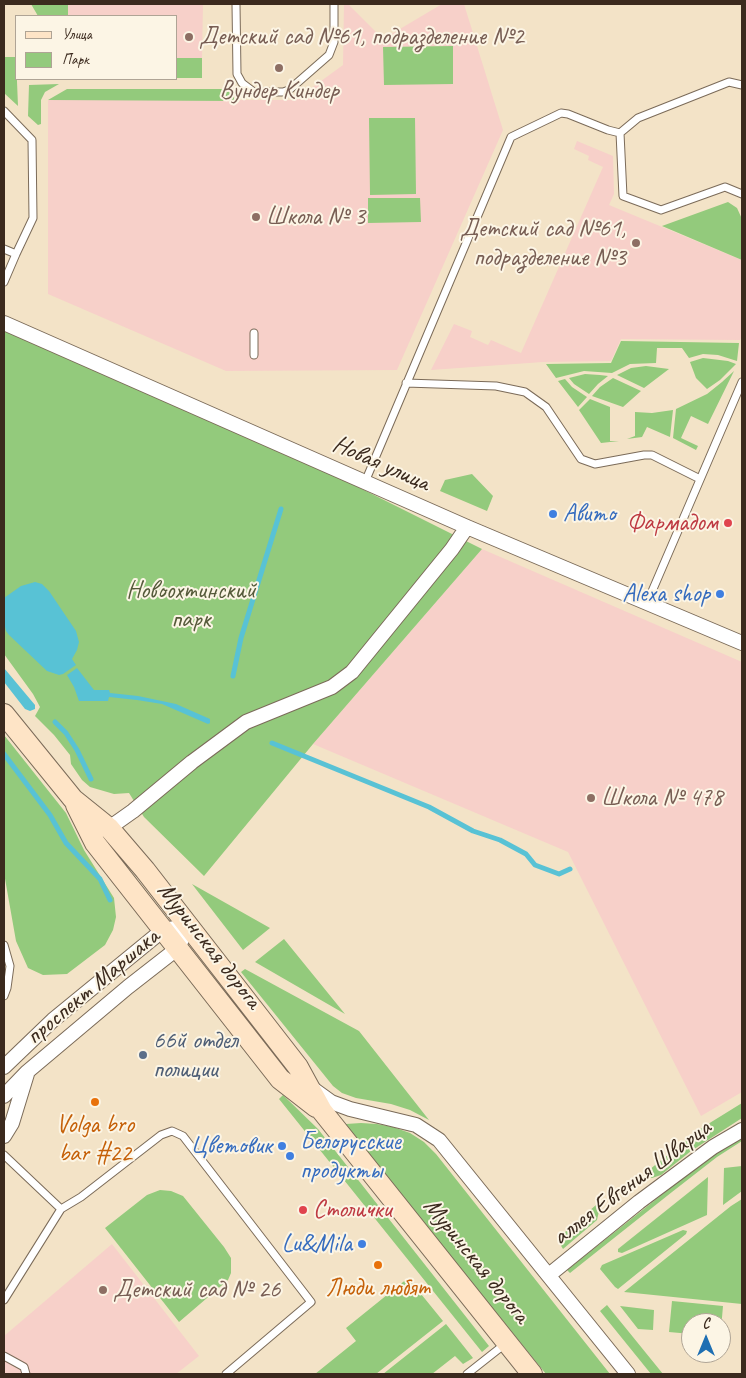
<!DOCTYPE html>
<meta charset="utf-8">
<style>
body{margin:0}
#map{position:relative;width:746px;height:1378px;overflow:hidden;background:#f3e3c7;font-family:Caveat,sans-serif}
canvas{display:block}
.frame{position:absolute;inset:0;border:5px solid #3b2a1e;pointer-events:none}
.legend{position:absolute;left:15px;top:15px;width:162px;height:65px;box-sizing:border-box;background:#fcf5e5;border:1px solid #afa495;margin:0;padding:6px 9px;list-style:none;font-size:15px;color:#3b2a1e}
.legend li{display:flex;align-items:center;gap:10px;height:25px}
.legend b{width:25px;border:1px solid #afa495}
.north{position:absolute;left:681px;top:1313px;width:50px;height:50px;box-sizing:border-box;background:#fcf5e5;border:1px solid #afa495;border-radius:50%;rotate:0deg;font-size:14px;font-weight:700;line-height:20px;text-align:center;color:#3b2a1e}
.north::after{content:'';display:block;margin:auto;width:18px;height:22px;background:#1f6fb2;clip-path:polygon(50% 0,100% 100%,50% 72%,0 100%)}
</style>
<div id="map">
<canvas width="746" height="1378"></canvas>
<div class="frame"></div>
<ul class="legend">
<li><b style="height:6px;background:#fee4c6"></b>Улица</li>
<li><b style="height:14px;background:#93ca7c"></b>Парк</li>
</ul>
<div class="north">С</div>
</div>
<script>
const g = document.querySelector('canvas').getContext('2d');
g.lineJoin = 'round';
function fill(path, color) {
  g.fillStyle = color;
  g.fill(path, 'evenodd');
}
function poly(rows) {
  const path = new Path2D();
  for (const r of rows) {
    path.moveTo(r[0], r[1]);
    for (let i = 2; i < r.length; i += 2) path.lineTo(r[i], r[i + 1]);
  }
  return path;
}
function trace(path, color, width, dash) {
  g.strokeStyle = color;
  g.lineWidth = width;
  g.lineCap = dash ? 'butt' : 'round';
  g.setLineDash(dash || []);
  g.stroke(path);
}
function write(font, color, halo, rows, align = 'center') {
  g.font = font + ' Caveat,sans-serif';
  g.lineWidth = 4;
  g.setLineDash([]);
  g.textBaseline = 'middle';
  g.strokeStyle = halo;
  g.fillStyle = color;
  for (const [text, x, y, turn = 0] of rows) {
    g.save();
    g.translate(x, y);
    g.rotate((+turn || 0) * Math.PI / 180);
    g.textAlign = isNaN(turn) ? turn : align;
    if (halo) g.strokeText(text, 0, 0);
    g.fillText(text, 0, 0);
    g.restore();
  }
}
const built = poly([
 [68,4,203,4,202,58,176,58,176,16,68,16],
 [344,4,348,4,383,39,442,4,464,4,503,130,397,370,226,371,48,294,48,100,295,100,343,65],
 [577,141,613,156,614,194,609,205,742,260,742,336,740,340,621,339,611,361,543,362,431,370,454,324,472,331,470,337,488,345,491,340,521,353,603,167,588,160,589,156,574,149],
 [482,549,742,662,742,1092,701,1116,568,852,313,744],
 [112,1244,199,1356,176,1374,4,1374,4,1336]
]);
const green = poly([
 [31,4,68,4,68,16,38,16],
 [453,46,453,84,384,85,383,47],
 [4,57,16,57,18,106,4,93],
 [176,58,202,58,202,78,176,78],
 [59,84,45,92,41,100,41,124,38,125,28,116,29,85],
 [67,89,234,89,234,101,48,100],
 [369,118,415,118,416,194,370,195],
 [368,198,420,198,421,222,368,223],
 [728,202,737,208,742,219,742,260,662,226],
 [4,330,230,423,482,549,313,744,204,876,144,817,129,793,114,794,90,787,82,780,71,764,70,755,54,735,35,716,40,707,33,694,4,654],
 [621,341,739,343,737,361,718,355,703,354,689,358,682,348,657,348,656,363,630,364,612,373,584,371,556,378,546,364,611,363],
 [703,358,728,361,736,364,720,380,707,389,696,378,690,362],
 [646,366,669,369,644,388,617,375,631,368],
 [734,371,708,424,691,416,681,438,698,446,696,450,673,438,676,409,707,394,722,382],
 [585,374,600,375,608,376,598,384,589,394,574,384,569,378],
 [613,378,641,391,623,407,592,396,600,387],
 [565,379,572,387,587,397,578,407,558,381],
 [590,399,610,407,610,441,619,441,601,443,579,410],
 [673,410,670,437,647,427,642,437,627,439,635,436,635,412,652,413],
 [472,474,493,496,487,511,440,491,445,480],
 [4,735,66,813,84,850,114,898,116,917,113,930,105,945,67,974,43,975,28,968,16,941,4,873],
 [192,884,270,928,243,950],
 [284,939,345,1014,255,962],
 [245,969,359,1031,429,1120,410,1110,391,1104,356,1098,342,1093,333,1086,241,972],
 [283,1095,318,1129,489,1346,482,1352,279,1099],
 [742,1103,742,1118,691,1151,661,1175,652,1178,644,1174,700,1129],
 [361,1123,377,1124,393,1127,410,1133,424,1142,436,1154,610,1374,546,1374,346,1128,346,1124],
 [742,1136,742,1141,717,1157,672,1192,570,1273,567,1270,669,1189,714,1154],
 [742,1166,742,1191,723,1205,724,1168],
 [708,1177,707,1215,622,1253,618,1252,618,1249],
 [160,1190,171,1191,183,1196,224,1247,231,1258,231,1273,228,1280,179,1322,105,1228,147,1195],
 [742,1199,742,1304,624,1292,731,1206],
 [596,1205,599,1211,597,1220,563,1249,557,1239],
 [683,1230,687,1231,686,1234,618,1289,615,1287,600,1269,602,1265],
 [408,1278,443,1321,376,1374,315,1374,356,1341,346,1328],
 [672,1301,723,1306,721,1329,721,1323,691,1323,691,1334,669,1332],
 [607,1305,663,1374,651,1374,600,1311],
 [620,1306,654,1310,653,1330,638,1329],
 [446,1324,473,1358,463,1364,455,1356,432,1374,383,1374]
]);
const water = poly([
 [35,582,42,584,49,591,76,631,79,642,77,650,72,659,76,665,63,674,59,675,47,671,9,635,6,631,4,622,4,598,21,586],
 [4,668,35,705,35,709,30,711,25,709,4,682],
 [77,668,94,690,109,690,110,693,138,696,176,704,210,719,210,723,208,724,162,704,137,700,109,697,108,701,79,701,74,687,67,675]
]);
const stream = poly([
 [233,676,241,638,281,509],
 [55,722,66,733,77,750,91,779],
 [272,743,429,807,473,831,500,840,526,854,535,865,559,874,570,869],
 [4,754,50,815,66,843,100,879,110,900]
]);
const lane = poly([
 [236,4,237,74,242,83,254,92,283,92,289,90,329,55,334,42,334,4],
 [4,111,32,140,33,218,16,254,4,249],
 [620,133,623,196,661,210,725,187,742,194],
 [620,133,638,118,729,82,742,85],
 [4,282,16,254],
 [254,333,254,355],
 [406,383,496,386,525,392,546,407,581,459,595,464,644,455,652,455,700,479],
 [365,482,511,137,561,113,568,114,608,130,620,133],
 [647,603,742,382],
 [4,945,10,966,7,988,4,996],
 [4,1155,61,1209,4,1300],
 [61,1209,81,1197,161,1135,172,1131,183,1136,311,1302,226,1374],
 [4,1356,24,1367,26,1374],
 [467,1374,505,1344]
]);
const street = poly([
 [4,323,467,527,742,643],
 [109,828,133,811,192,762,246,722,332,687,352,672,452,549,467,527],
 [4,1067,53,1020,163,930,188,926],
 [313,1089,331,1102,350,1109,416,1125,439,1140,628,1374],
 [4,1096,27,1072,128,987,178,948,188,926],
 [4,1136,12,1123,27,1074],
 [549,1275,639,1202,713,1147,742,1130]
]);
const secondary = poly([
 [4,714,73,799,109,828,145,870,298,1067,322,1111,532,1374],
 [76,805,95,843,280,1079,316,1107]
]);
const markers = [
 [189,37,5,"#8d6e63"],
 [279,68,5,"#8d6e63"],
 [256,217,5,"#8d6e63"],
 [636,243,5,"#8d6e63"],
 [553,514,5,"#3f7fe0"],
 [728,523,5,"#e0444e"],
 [720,594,5,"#3f7fe0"],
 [591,798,5,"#8d6e63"],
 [143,1055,5,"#5c6f8a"],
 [95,1102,5,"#e8710a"],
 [282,1146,5,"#3f7fe0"],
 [290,1156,5,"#3f7fe0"],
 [303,1210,5,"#e0444e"],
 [362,1244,5,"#3f7fe0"],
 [378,1265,5,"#e8710a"],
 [103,1290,5,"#8d6e63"]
];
const educationNames = [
 ["Детский сад №61, подразделение №2",199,37],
 ["Вундер Киндер",279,91,"center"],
 ["Школа № 3",266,217],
 ["Детский сад №61,",626,229,"right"],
 ["подразделение №3",626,258,"right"],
 ["Школа № 478",601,798],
 ["Детский сад № 26",113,1290]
];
const streetNames = [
 ["Новая улица",381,464,24],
 ["Муринская дорога",209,946,52],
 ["проспект Маршака",93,987,-40],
 ["аллея Евгения Шварца",632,1183,-37],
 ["Муринская дорога",476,1261,51]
];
const shopNames = [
 ["Авито",563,514,"left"],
 ["Alexa shop",710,594],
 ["Белорусские",300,1142,"left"],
 ["продукты",300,1171,"left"],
 ["Цветовик",272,1146],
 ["Lu&Mila",352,1244]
];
const healthNames = [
 ["Фармадом",718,523],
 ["Столички",313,1210,"left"]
];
const parkNames = [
 ["Новоохтинский",191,591],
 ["парк",191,620]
];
const serviceNames = [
 ["66й отдел",153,1041],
 ["полиции",153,1070]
];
const foodNames = [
 ["Volga bro",95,1125],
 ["bar #22",95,1154],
 ["Люди любят",378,1288]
];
fill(built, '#f7d0c9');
fill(green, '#93ca7c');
fill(water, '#58c2d5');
trace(stream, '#58c2d5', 5);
trace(lane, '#7b6b59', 9);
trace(street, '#7b6b59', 16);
trace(secondary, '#7b6b59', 22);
trace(lane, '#fff', 7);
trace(street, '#fff', 14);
trace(secondary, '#fee4c6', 20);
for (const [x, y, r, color] of markers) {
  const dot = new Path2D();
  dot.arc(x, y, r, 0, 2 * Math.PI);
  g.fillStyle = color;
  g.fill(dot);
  trace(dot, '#fcf5e5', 2);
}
write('25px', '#785e54', '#fcf5e5', educationNames, 'left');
write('25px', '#3b2a1e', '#fcf5e5', streetNames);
write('25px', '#366cbe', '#fcf5e5', shopNames, 'right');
write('25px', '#be3a42', '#fcf5e5', healthNames, 'right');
write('25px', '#555a3a', '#fcf5e5', parkNames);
write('25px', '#4e5e75', '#fcf5e5', serviceNames, 'left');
write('25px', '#c56008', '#fcf5e5', foodNames);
</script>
